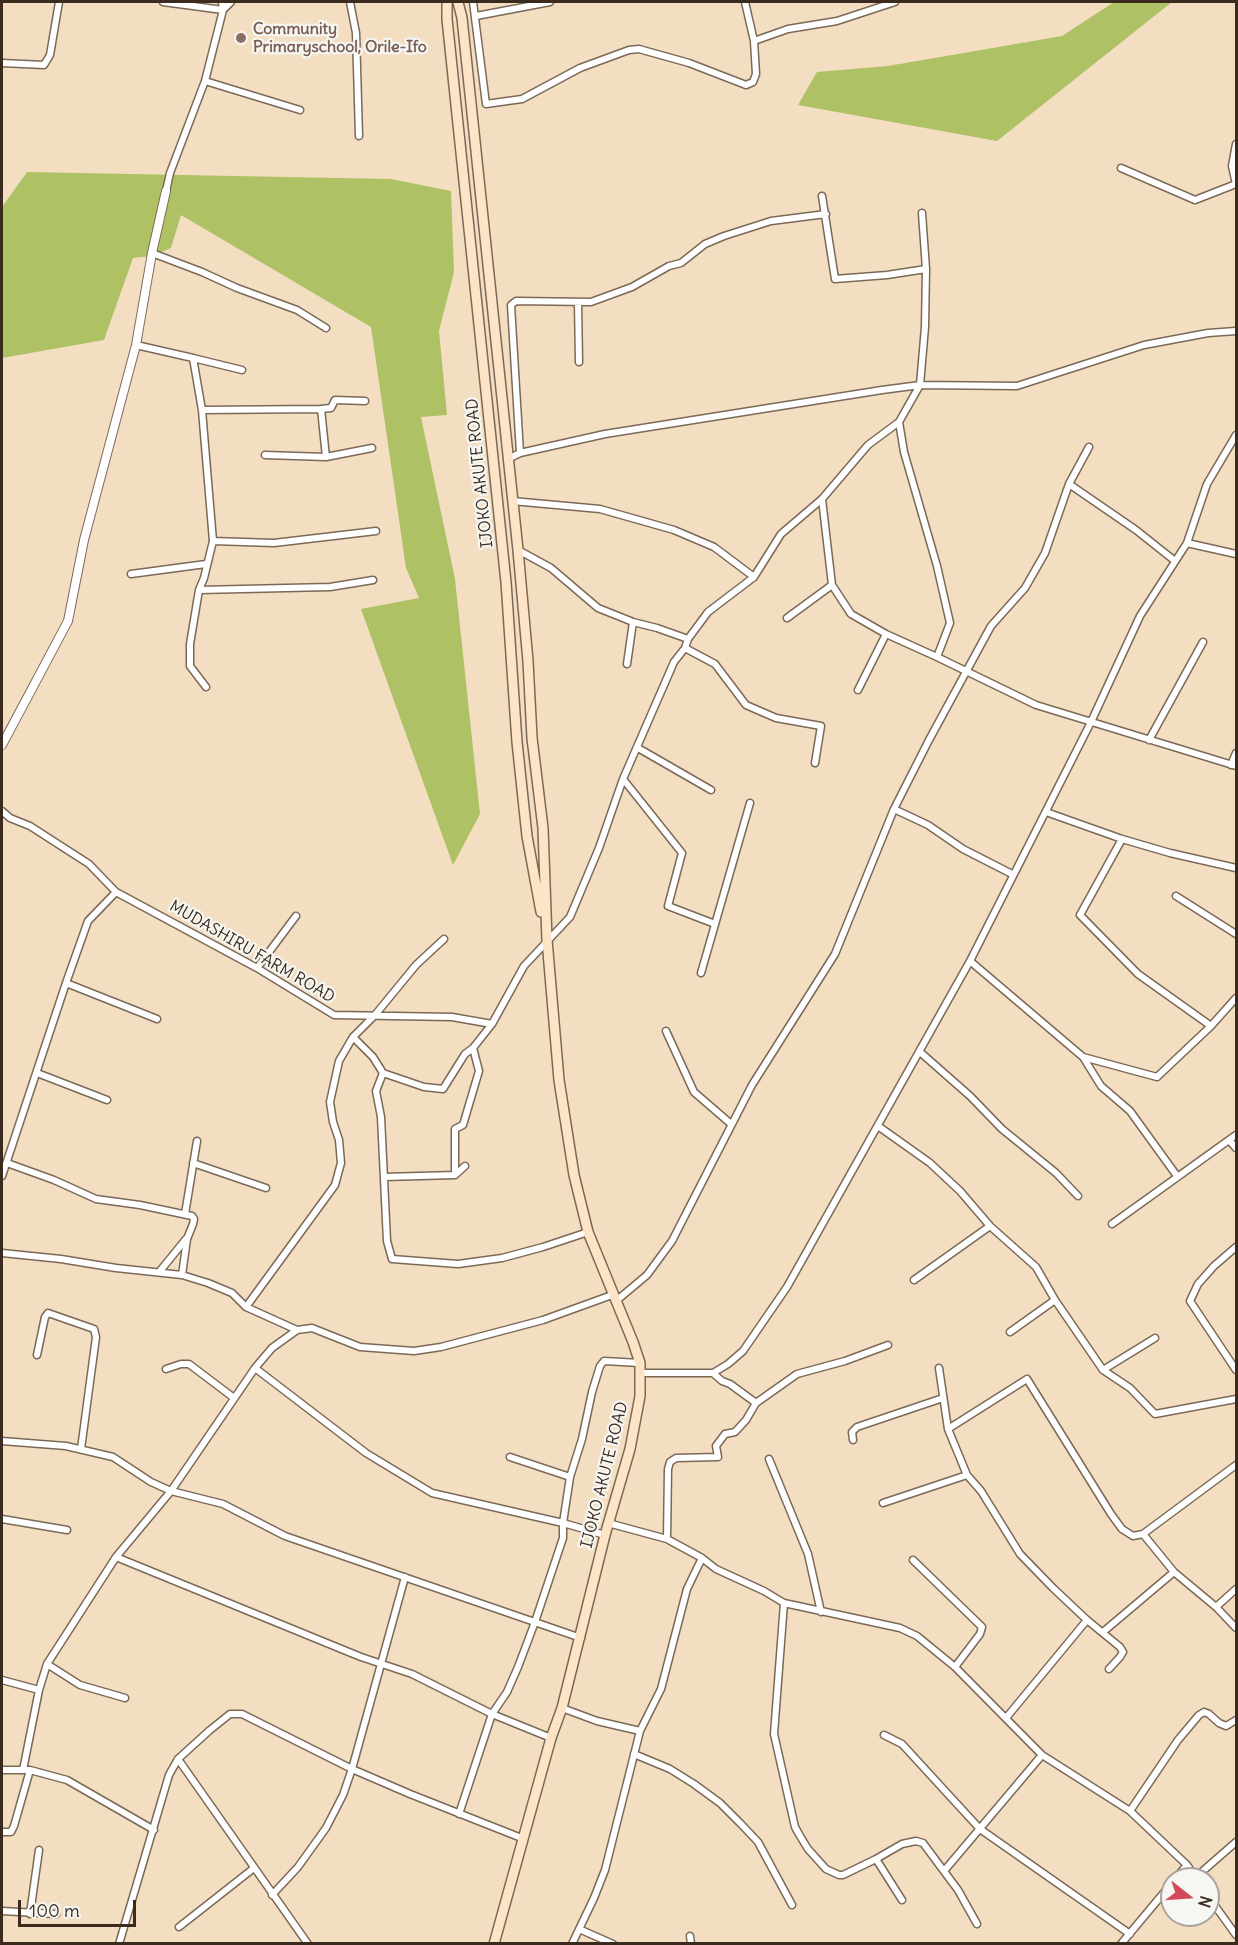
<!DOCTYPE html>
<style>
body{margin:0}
#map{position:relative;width:1238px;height:1945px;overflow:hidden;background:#f3dec2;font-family:Delius,sans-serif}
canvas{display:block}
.frame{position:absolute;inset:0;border:3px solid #3b2a1e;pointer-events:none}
.north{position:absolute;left:1160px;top:1867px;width:60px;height:60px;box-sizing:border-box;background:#f6f6f2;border:2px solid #aba49d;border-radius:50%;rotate:107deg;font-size:16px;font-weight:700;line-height:24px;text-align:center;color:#3b2a1e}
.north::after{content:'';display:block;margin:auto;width:21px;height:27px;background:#d1495b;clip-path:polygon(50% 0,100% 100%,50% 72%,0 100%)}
.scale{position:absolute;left:18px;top:1900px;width:118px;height:27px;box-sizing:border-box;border:3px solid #3b2a1e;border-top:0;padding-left:8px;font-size:18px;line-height:21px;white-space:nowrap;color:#3b2a1e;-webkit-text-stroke:4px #f6f6f2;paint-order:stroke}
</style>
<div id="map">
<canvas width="1238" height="1945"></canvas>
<div class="frame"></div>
<div class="north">N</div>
<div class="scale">100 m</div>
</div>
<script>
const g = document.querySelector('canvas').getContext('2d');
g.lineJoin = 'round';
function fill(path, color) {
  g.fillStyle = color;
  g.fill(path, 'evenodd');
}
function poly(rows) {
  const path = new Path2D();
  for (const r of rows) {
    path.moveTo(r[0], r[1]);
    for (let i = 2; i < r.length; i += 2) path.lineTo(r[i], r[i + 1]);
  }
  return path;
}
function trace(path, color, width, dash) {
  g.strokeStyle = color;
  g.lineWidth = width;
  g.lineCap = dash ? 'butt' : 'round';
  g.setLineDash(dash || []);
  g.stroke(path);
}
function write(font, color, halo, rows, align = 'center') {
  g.font = font + ' Delius,sans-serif';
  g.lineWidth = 4.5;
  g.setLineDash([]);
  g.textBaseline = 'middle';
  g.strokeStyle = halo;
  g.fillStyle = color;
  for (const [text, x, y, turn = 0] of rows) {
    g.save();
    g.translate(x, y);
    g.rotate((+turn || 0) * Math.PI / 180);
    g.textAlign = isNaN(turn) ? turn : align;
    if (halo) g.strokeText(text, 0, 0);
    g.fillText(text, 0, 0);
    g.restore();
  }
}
const green = poly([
 [1114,2,1172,2,997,141,798,105,817,72,888,66,1062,36],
 [27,172,391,179,451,191,454,272,439,331,447,415,421,417,455,579,480,814,453,865,361,609,419,598,406,568,371,327,181,215,171,248,152,256,133,258,104,340,2,358,2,207]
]);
const minor = poly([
 [163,2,223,10,222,2],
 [350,2,356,33,359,136],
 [473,2,486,104,522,99,580,68,629,50,639,49,689,63,746,85,753,82,756,74,754,41,745,2],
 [476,16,550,2],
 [754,41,788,29,837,21,895,2],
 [2,63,44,65,50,55,59,2],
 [205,81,300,110],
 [1121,168,1195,200,1236,184,1232,166,1236,144],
 [166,191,170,173,205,81,223,10,231,2],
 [822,196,835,279,887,275,926,269],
 [922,213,926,269,925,327,920,385,899,422,904,452,937,566,950,623,937,657],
 [152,253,202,272,237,288,297,310,326,328],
 [578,303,579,362],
 [136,345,193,358,202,410,213,541,204,578,199,590,190,644,190,666,206,687],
 [193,358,242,370],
 [321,409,326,457,372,448],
 [202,410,321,409,331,408,335,400,365,401],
 [520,453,511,305,516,301,591,302,632,287,669,266,681,263,705,244,724,236,771,221,826,214],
 [265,455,326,457],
 [508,459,520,453,605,434,882,390,920,385,1017,386,1144,345,1208,333,1236,331],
 [1069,484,1136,530,1175,561],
 [822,499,832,585,851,614,886,634,937,657,1036,705,1236,766],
 [512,501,600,509,674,530,714,547,754,577],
 [213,541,274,543,376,531],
 [1187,543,1236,554],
 [518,550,551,568,598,608,633,622,657,628,688,639],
 [131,574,206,564],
 [199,590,330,587,373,580],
 [787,618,832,585],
 [685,648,715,664,746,705,776,718,821,726,815,763],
 [627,664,633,622],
 [858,690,886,634],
 [1149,740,1203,642],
 [638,748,711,790],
 [1231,765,1236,753],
 [623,779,682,853,668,906,715,924],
 [894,809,928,825,963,849,1012,874],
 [2,811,10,818,30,826,89,864,116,892,257,968,334,1015,452,1017,492,1024,524,966,570,917,599,848,623,779,674,662,685,648,688,639,708,612,754,577,781,534,822,499,868,445,899,422],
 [1046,812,1122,839,1170,853,1236,868],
 [1122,839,1080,915,1138,974,1211,1026],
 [1176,896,1236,934],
 [970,961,1083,1057,1157,1077,1211,1026,1236,998],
 [257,968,296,916],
 [701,973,750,803],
 [66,983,157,1019],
 [666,1031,694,1092,731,1124],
 [353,1037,373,1057,383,1073,424,1087,443,1089,465,1054,473,1048,492,1024],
 [920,1052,970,1096,1002,1129,1056,1173,1078,1196],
 [1083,1057,1101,1086,1130,1111,1177,1176],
 [37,1073,107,1100],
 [383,1073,376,1091,381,1117,387,1241,392,1259,458,1264,502,1258,543,1247,588,1232],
 [878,1126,930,1163,960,1191,990,1226,1036,1267,1055,1300,1103,1370,1130,1388,1155,1414,1236,1399],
 [1229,1140,1236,1148],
 [7,1163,54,1180,96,1199,140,1205,192,1216,194,1219,193,1224,187,1239,182,1275],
 [193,1163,266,1188],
 [455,1175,455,1129,463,1125,479,1071,473,1048],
 [2,1176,66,983,88,921,116,892],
 [384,1177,455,1175,465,1166],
 [185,1214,197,1141],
 [1112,1224,1236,1135],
 [1236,1247,1214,1266,1198,1284,1190,1301,1236,1370],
 [2,1253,61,1259,116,1268,182,1275,208,1283,232,1293,246,1307,297,1330],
 [160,1271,186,1239],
 [914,1280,990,1226],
 [616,1301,647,1275,672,1241,752,1085,835,954,894,809,929,740,991,626,1025,588,1045,553,1069,484,1089,447],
 [246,1307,335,1185,341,1163,339,1140,333,1122,330,1102,339,1061,353,1037,375,1015,416,965,444,939],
 [1010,1332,1055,1300],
 [37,1355,45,1317,48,1313,94,1329,96,1337,81,1449],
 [255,1368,366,1453,432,1493,563,1523,605,1535],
 [939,1368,948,1429,967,1475,981,1491,1020,1554,1053,1588,1087,1620,1120,1647,1123,1652,1120,1657,1109,1669],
 [166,1369,181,1364,189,1364,234,1398],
 [1103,1370,1155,1338],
 [640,1373,713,1373,728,1364,743,1351,787,1287,970,961,1091,722,1140,616,1187,543,1207,484,1236,435],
 [713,1373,722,1381,730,1384,756,1403,797,1374,845,1361,888,1345],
 [948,1429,1027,1379,1111,1514,1122,1529,1133,1536,1143,1534,1236,1465],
 [853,1440,852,1432,857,1427,943,1398],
 [2,1441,66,1446,113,1457,151,1482,171,1491,223,1504,285,1536,581,1638],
 [510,1457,570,1477],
 [769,1459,808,1554,821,1612],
 [883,1503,967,1475],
 [2,1519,67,1530],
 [608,1523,667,1539,702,1558,716,1569,764,1591,784,1603,900,1628,917,1636,955,1667,1042,1755,1130,1811,1187,1865,1197,1879],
 [1143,1534,1174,1572,1216,1607,1236,1628],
 [667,1539,668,1469,670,1462,676,1458,718,1457,716,1446,725,1434,735,1432,746,1420,756,1403],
 [116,1557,361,1657,412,1674,492,1714,551,1738],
 [913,1560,982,1627,980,1634,955,1667],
 [784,1603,774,1734,795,1827,800,1836,808,1849,826,1869,839,1875,843,1875,876,1859,902,1844,916,1841,923,1843,958,1890,977,1924],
 [1216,1607,1236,1589],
 [1103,1632,1174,1572],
 [47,1664,80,1685,125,1698],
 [2,1680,39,1690],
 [562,1708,597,1721,640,1731],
 [1006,1718,1087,1620],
 [884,1735,902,1744,980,1829,1130,1934],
 [634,1754,670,1769,694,1784,720,1803,740,1823,758,1842,792,1905],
 [178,1759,308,1944],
 [2,1770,30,1770,67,1780,154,1830],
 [23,1770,39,1690,47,1664,116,1557,171,1491,255,1368,272,1348,297,1330,312,1328,360,1347,414,1351,441,1347,543,1320,612,1295],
 [1130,1811,1178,1740,1199,1715,1204,1712,1209,1714,1219,1723,1226,1726,1236,1720],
 [459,1814,492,1714,507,1692,518,1667,535,1622,563,1538,563,1523,570,1477,582,1439,592,1392,600,1366,604,1361,640,1363],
 [2,1832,11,1832,14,1826,30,1770],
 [876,1859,902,1900],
 [944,1871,1042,1755],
 [1196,1877,1236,1842],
 [1175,1879,1187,1865],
 [272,1895,298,1867,326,1828,343,1795,352,1769,405,1577],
 [1208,1896,1236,1935],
 [2,1911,56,1914],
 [30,1914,39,1850],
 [179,1927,254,1868],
 [579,1929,613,1944],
 [690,1936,691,1944],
 [119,1944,169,1775,178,1759,210,1730,230,1714,242,1714,352,1769,410,1794,524,1839],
 [572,1944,594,1898,605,1870,640,1731,661,1689,687,1589,702,1558],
 [1121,1944,1172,1883]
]);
const tertiary = poly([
 [2,745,68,621,84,540,136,345,152,253,166,191]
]);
const secondary = poly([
 [447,2,447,19,506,582,517,742,527,836,541,912],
 [458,2,462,18,518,550,528,661,532,738,543,828,547,940,559,1080,574,1175,588,1232,633,1342,640,1363,640,1396,630,1449,605,1535,562,1708,551,1738,494,1944]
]);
const markers = [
 [241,38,6,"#8d6e63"]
];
const educationNames = [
 ["Community",253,29],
 ["Primaryschool, Orile-Ifo",253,47]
];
const streetNames = [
 ["IJOKO AKUTE ROAD",480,473,-96],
 ["MUDASHIRU FARM ROAD",252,952,30],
 ["IJOKO AKUTE ROAD",605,1475,-76]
];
fill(green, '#aec165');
trace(minor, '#7b6957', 9);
trace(tertiary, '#7b6957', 10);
trace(secondary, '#7b6957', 12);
trace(minor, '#fff', 6);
trace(tertiary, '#fff', 8);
trace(secondary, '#fee4c6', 9);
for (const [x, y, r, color] of markers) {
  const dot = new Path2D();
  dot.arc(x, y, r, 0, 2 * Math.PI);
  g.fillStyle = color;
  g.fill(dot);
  trace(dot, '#f6f6f2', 2);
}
write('bold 16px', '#785e54', '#f6f6f2', educationNames, 'left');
write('16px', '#3b2a1e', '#f6f6f2', streetNames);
</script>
